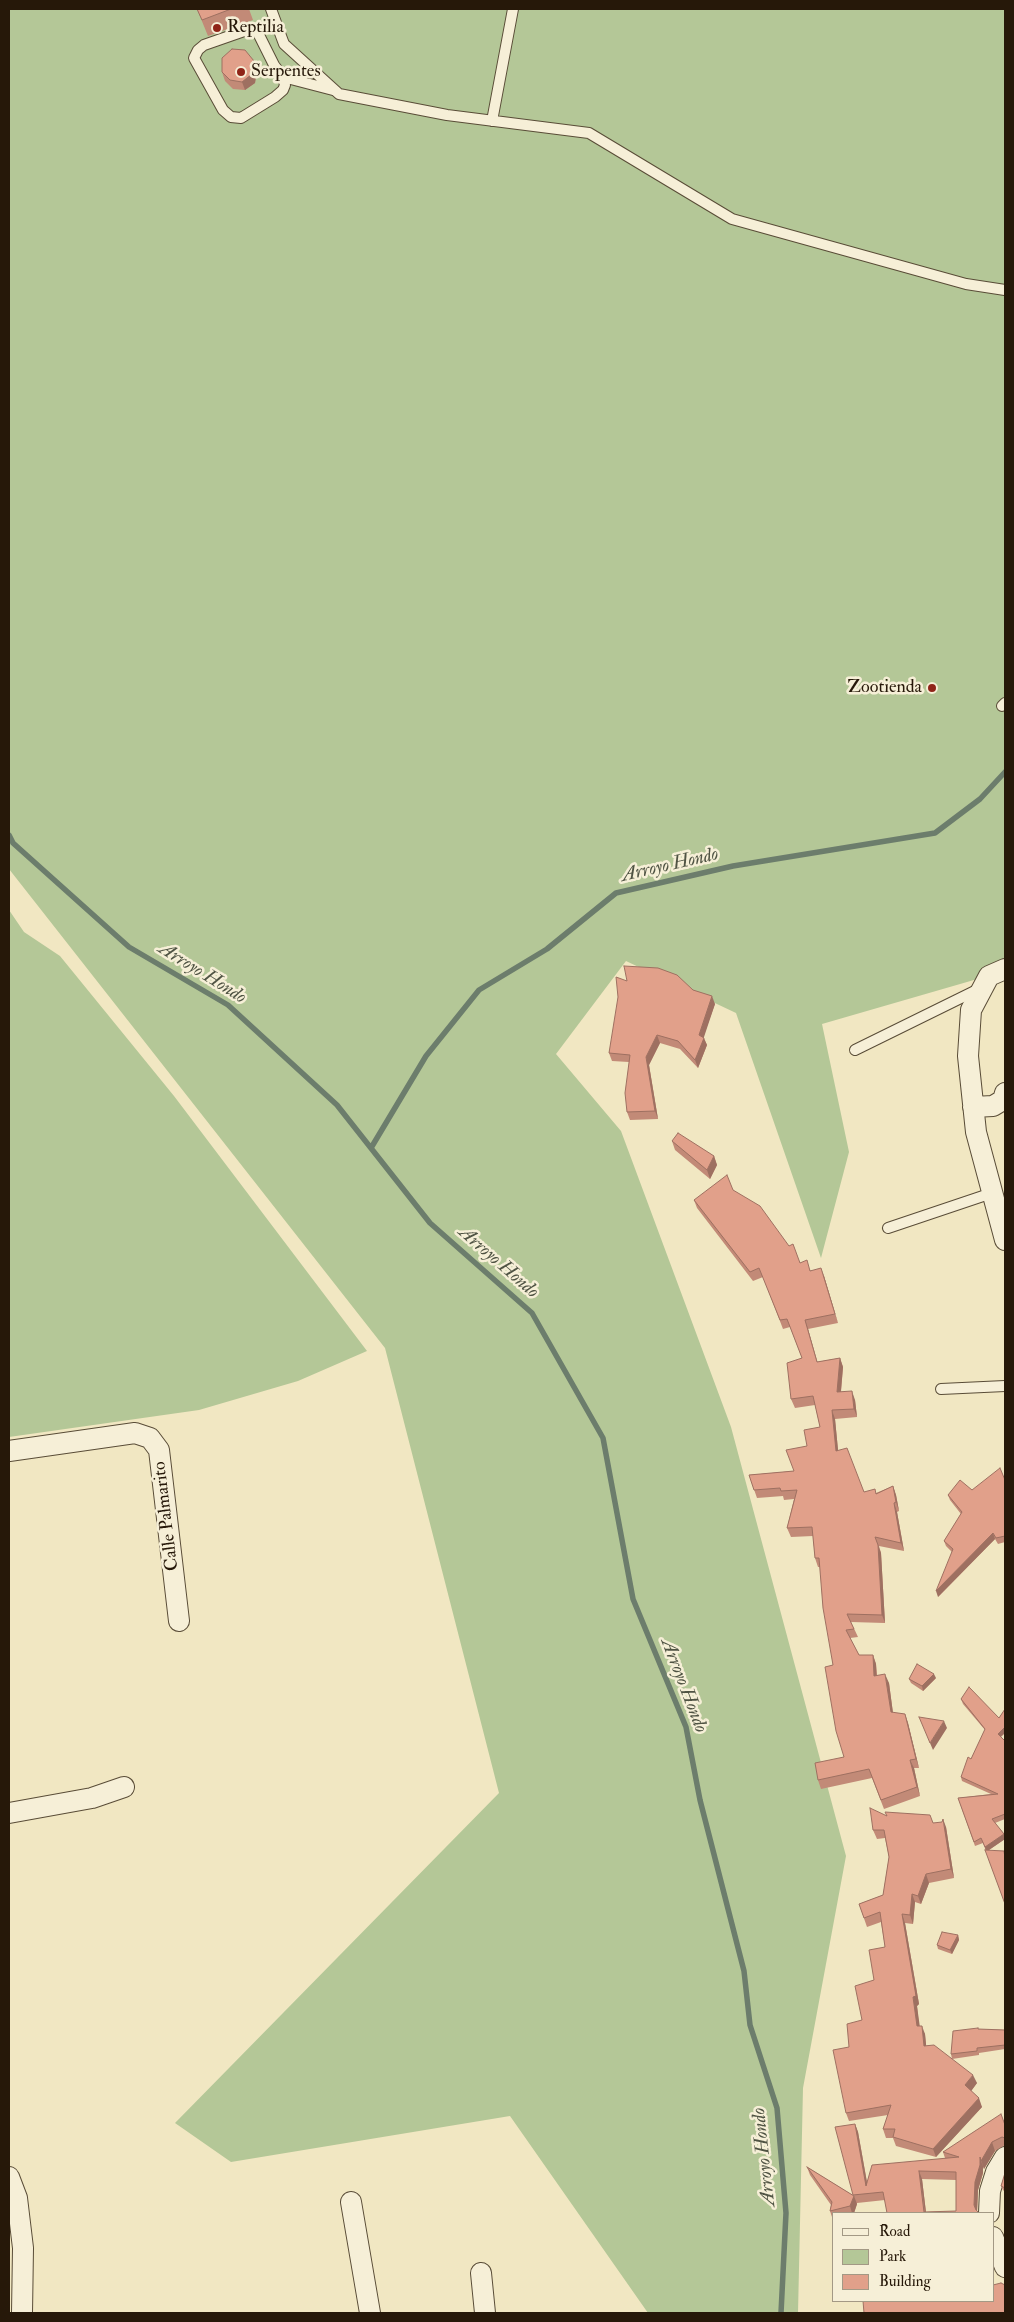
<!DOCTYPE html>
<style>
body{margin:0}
#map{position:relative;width:1014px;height:2322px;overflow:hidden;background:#f1e7c2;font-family:"IM FELL Double Pica",serif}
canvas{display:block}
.frame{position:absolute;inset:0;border:10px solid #261809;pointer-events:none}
.legend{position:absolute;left:832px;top:2212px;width:162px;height:90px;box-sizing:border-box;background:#f6efd7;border:1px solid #a39985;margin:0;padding:6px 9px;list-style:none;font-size:15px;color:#261809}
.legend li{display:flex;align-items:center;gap:10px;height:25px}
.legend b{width:25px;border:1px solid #a39985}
</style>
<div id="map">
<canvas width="1014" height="2322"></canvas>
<div class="frame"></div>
<ul class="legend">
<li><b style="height:6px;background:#f6efd7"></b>Road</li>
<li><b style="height:14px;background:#b4c797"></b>Park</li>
<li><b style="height:14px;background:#e1a08a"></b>Building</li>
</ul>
</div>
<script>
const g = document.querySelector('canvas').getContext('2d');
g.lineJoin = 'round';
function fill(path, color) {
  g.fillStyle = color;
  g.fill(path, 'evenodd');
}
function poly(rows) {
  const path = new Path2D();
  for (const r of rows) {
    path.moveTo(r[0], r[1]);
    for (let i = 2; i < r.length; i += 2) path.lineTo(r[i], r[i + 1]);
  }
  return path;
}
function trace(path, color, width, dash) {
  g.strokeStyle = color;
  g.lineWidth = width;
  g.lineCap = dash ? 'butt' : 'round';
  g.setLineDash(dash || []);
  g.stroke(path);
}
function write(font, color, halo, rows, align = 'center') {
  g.font = font + ' "IM FELL Double Pica",serif';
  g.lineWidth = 5;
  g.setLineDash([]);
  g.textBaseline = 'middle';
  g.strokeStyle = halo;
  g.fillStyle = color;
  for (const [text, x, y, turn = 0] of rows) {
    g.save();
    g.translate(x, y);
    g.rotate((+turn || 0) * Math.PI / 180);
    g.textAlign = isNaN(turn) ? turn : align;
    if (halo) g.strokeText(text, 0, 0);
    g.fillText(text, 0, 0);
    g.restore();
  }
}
const green = poly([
 [9,9,1005,9,1005,971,822,1024,849,1152,821,1258,736,1013,626,961,556,1054,621,1131,731,1427,846,1856,803,2088,798,2313,648,2313,510,2116,231,2162,175,2123,499,1793,385,1348,9,869],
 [9,910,24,932,60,956,174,1096,367,1351,298,1381,199,1410,9,1437]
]);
const stream = poly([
 [9,835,13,843,129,947,228,1005,337,1105,430,1223,532,1313,603,1438,633,1599,686,1727,700,1800,744,1971,750,2025,777,2108,786,2213,781,2313],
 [371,1148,426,1056,479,990,547,949,616,893,733,866,935,833,980,799,1005,772]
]);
const service = poly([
 [271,9,284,44,339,94,447,115,589,133,732,219,966,284,1005,290],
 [283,77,285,85,283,90,275,97,241,118,231,117,223,110,194,58,198,50,204,45,247,30,254,31,258,33,274,65,283,77,333,90],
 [492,121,513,9],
 [1002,706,1005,703],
 [855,1050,979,989],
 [888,1228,992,1193],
 [941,1389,1005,1386]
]);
const minor = poly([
 [1005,969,989,976,971,1010,968,1056,976,1132,1005,1240],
 [973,1107,993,1106,1003,1100,1005,1093],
 [9,1451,135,1433,150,1438,159,1450,179,1621],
 [9,1813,92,1798,124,1787],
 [9,2177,17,2198,23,2248,22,2313],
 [351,2202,370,2313],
 [989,2213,990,2191,996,2172,1005,2157],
 [993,2237,1005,2267],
 [481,2273,485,2313]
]);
const wall = poly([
 [197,9,249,9,253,20,208,36],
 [254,61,257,70,255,83,245,90,233,89,225,81,222,72],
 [627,981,693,990,715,1004,703,1037,707,1045,698,1068,680,1049,660,1043,649,1065,658,1119,630,1120,627,1112,629,1062,612,1061,609,1053],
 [672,1141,714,1156,717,1165,710,1179,675,1150],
 [733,1190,800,1263,811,1271,824,1276,838,1323,808,1329,817,1362,840,1358,843,1367,841,1392,855,1400,857,1417,835,1419,838,1450,864,1492,876,1493,893,1486,896,1495,899,1511,897,1512,904,1551,879,1546,881,1553,885,1623,851,1622,858,1637,850,1638,859,1655,873,1655,876,1664,877,1675,889,1683,893,1713,905,1714,908,1723,919,1768,914,1768,920,1796,884,1809,872,1778,821,1789,818,1780,844,1757,833,1665,820,1567,818,1567,815,1558,813,1536,791,1537,787,1528,794,1499,784,1500,783,1496,757,1498,749,1475,794,1471,807,1446,820,1427,815,1405,795,1408,791,1399,802,1358,790,1327,783,1329,763,1277,753,1281,697,1208,694,1200],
 [1005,1480,1005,1542,998,1544,995,1539,938,1597,952,1552,946,1546,944,1541,961,1514,950,1500,948,1495,972,1490],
 [936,1678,923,1691,911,1683,909,1679],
 [961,1699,999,1718,1005,1709,1005,1733,1001,1737,1005,1741,1005,1819,995,1823,1004,1834,1005,1839,989,1850,1005,1904,983,1843,975,1846,958,1798,991,1794,962,1781,961,1777,971,1759,985,1730,963,1704],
 [887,1816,934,1823,946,1827,954,1878,929,1883,921,1904,915,1902,913,1924,905,1923,919,2004,917,2006,919,2026,925,2034,926,2046,977,2083,971,2091,982,2107,936,2157,896,2146,893,2138,886,2138,883,2129,888,2115,849,2121,846,2113,849,2047,862,2020,885,1947,881,1922,867,1927,859,1904,883,1895,889,1857,885,1838,877,1839,873,1830],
 [958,1935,959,1940,952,1954,938,1949,937,1945],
 [979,2029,1005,2030,1005,2049,979,2053,979,2055,952,2059,951,2054],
 [855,2124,858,2132,867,2182,945,2158,943,2152,1005,2125,1005,2145,995,2151,984,2169,983,2166,983,2173,978,2190,977,2212,887,2213,885,2200,857,2203,857,2204,854,2213,833,2213,833,2220,830,2211,831,2205,810,2175,807,2167,854,2196],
 [922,2179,956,2180,956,2211,926,2212],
 [1005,2173,1005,2192,1003,2190,1001,2186]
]);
const shadedWall = poly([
 [254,61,257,70,255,83,245,90,242,82],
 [712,996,715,1004,702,1043,699,1035],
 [657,1035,660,1043,649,1065,658,1119,655,1111,646,1057],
 [704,1038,707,1045,698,1068,695,1060],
 [714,1156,717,1165,710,1179,707,1170],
 [821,1268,824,1276,838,1323,835,1314],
 [805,1320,808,1329,820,1371,817,1362],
 [840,1358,843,1367,840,1401,837,1392],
 [852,1391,855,1400,857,1417,854,1409],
 [832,1410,835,1419,839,1460,836,1451],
 [893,1486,896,1495,899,1511,896,1502],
 [894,1503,897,1512,904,1551,901,1543],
 [993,1533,995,1539,938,1597,936,1591],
 [878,1545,881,1553,885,1623,882,1615],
 [873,1655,876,1664,877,1684,874,1676],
 [885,1674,889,1683,894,1721,891,1712],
 [934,1674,936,1678,923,1691,922,1686],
 [905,1714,908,1723,919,1768,916,1759],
 [944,1721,947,1728,933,1750,930,1743],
 [1005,1727,1005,1733,999,1738,998,1734],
 [910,1760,914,1768,920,1796,917,1787],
 [943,1819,946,1827,954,1878,951,1869],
 [1004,1834,1005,1839,986,1852,985,1847],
 [926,1874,929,1883,921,1904,918,1896],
 [912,1894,915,1902,913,1924,910,1915],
 [902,1914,905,1923,919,2004,917,2006,921,2035,917,2026],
 [958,1935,959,1940,952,1954,950,1950],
 [922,2026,925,2034,927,2054,924,2046],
 [973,2075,977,2083,969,2094,965,2085],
 [979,2098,982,2107,936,2157,933,2149],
 [855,2124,858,2132,869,2194,866,2186],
 [992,2142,995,2151,984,2169,981,2161],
 [980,2157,983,2166,983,2173,978,2190,977,2213,974,2205,975,2182],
 [919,2171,922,2179,926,2213,925,2213],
 [854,2196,857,2204,854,2213,852,2213,850,2206]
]);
const building = poly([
 [197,9,231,9,202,20,197,9],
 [232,49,245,50,254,61,252,74,242,82,230,80,222,72,222,58,232,49],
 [624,966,658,968,677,975,693,990,712,996,699,1035,704,1038,695,1060,678,1041,657,1035,646,1057,655,1111,627,1112,625,1093,630,1055,609,1053,618,997,616,977,627,981,624,966],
 [678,1133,714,1156,707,1170,672,1141,678,1133],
 [727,1175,733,1190,760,1206,789,1246,793,1244,800,1263,807,1260,810,1271,821,1268,835,1314,805,1320,817,1362,840,1358,837,1392,852,1391,854,1409,832,1410,836,1451,847,1448,864,1492,875,1489,876,1494,893,1486,896,1502,894,1503,901,1543,875,1537,878,1545,882,1615,847,1614,854,1629,846,1630,859,1655,873,1655,874,1676,885,1674,891,1712,905,1714,916,1759,910,1760,917,1787,881,1800,869,1769,818,1780,815,1763,844,1757,836,1731,825,1667,833,1665,823,1608,819,1558,815,1558,812,1527,787,1528,797,1490,781,1491,780,1488,754,1490,749,1475,794,1471,786,1450,807,1446,804,1430,820,1427,813,1396,791,1399,787,1363,802,1358,787,1319,780,1320,759,1268,750,1272,694,1200,727,1175],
 [1000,1468,1005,1480,1005,1536,996,1538,993,1533,936,1591,953,1549,944,1541,962,1512,948,1495,960,1480,972,1490,1000,1468],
 [917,1664,934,1674,922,1686,909,1679,917,1664],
 [969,1687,999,1718,1005,1709,1005,1727,998,1734,1005,1741,1005,1814,992,1819,1004,1834,985,1847,981,1838,974,1842,958,1798,998,1794,961,1777,968,1757,971,1759,985,1729,961,1699,969,1687],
 [919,1717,944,1721,930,1743,919,1717],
 [870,1808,887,1816,885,1812,930,1815,933,1823,942,1822,943,1819,951,1869,926,1874,918,1896,912,1894,910,1915,902,1914,916,1996,913,1997,917,2026,922,2026,924,2046,934,2045,973,2075,965,2085,979,2098,933,2149,893,2137,895,2129,883,2129,891,2105,846,2113,833,2050,849,2047,847,2024,862,2020,855,1986,874,1980,869,1950,885,1947,880,1912,864,1918,859,1904,883,1895,889,1857,884,1830,873,1830,870,1808],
 [985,1850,1004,1851,1005,1858,1005,1904,985,1850],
 [942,1932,958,1935,950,1950,937,1945,942,1932],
 [978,2028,978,2029,1005,2030,1005,2045,977,2048,977,2051,951,2054,953,2031,978,2028],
 [1001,2114,1005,2125,1005,2138,1002,2137,992,2142,981,2161,980,2157,980,2165,975,2182,974,2205,976,2210,979,2213,887,2213,883,2192,853,2195,835,2127,855,2124,866,2186,872,2165,959,2157,943,2152,1001,2114],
 [919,2171,956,2172,956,2211,924,2212,919,2171],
 [807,2167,854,2196,850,2206,830,2211,832,2202,807,2167],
 [1005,2173,1005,2188,1001,2186,1005,2173],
 [1001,2283,1005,2285,1005,2312,1003,2313,864,2313,863,2301,993,2301,993,2285,1001,2283]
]);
const markers = [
 [217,28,5,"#8f2418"],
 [241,72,5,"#8f2418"],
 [932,688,5,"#8f2418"]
];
const poiNames = [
 ["Reptilia",227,28],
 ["Serpentes",251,72],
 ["Zootienda",922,688,"right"]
];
const streetNames = [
 ["Calle Palmarito",167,1516,-97]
];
const waterNames = [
 ["Arroyo Hondo",670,866,-13],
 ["Arroyo Hondo",202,974,32],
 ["Arroyo Hondo",498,1263,41],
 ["Arroyo Hondo",683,1686,69],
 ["Arroyo Hondo",765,2157,-96]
];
fill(green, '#b4c797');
trace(stream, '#6c7d6c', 5.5);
trace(service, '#594c37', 12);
trace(minor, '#594c37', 22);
trace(service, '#f6efd7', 10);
trace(minor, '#f6efd7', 20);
fill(wall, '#c28a77');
fill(shadedWall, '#9e7061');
fill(building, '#e1a08a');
trace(building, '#9e7061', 1);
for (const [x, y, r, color] of markers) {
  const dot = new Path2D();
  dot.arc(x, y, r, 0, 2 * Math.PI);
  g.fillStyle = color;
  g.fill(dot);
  trace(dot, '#f6efd7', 2);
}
write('18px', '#261809', '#f6efd7', poiNames, 'left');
write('18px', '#261809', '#f6efd7', streetNames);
write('italic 19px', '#4f5343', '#f6efd7', waterNames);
</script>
